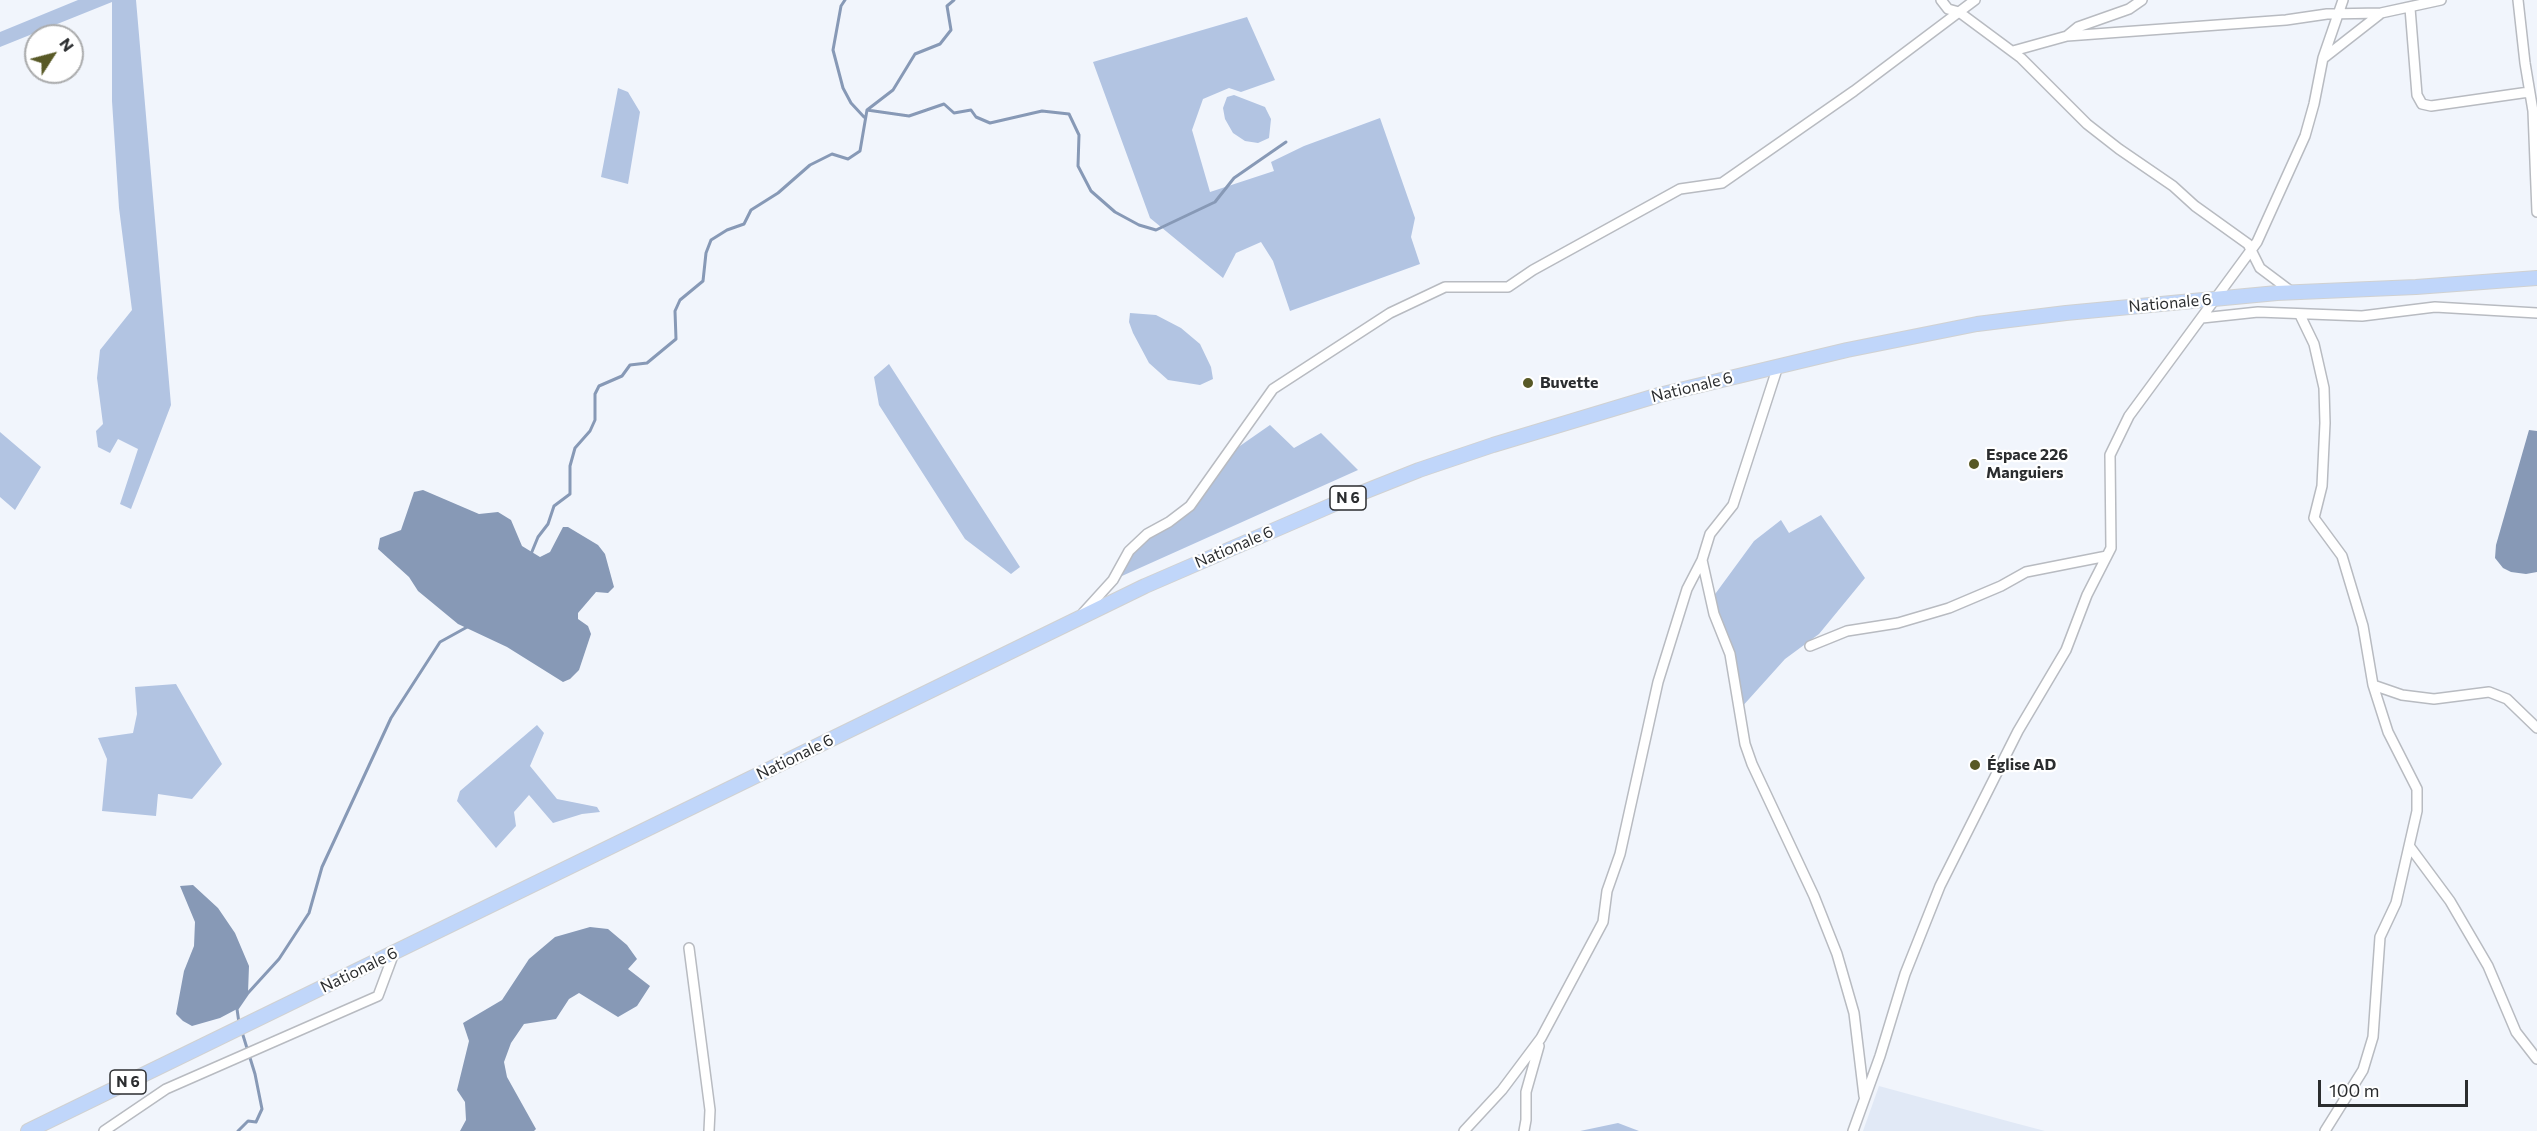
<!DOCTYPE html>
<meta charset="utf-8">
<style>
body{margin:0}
#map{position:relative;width:2537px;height:1131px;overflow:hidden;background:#f1f5fc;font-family:Commissioner,sans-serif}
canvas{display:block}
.north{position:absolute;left:24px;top:24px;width:60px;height:60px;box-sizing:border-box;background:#fff;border:2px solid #aaabac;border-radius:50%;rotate:54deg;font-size:16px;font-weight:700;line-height:24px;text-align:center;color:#2b2d2f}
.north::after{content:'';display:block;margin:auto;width:21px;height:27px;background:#585926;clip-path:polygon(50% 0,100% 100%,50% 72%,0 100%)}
.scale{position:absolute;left:2318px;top:1080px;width:150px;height:27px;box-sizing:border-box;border:3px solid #2b2d2f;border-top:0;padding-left:8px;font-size:18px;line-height:21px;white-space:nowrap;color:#2b2d2f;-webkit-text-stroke:4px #fff;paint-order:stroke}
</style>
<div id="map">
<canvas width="2537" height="1131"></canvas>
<div class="north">N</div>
<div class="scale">100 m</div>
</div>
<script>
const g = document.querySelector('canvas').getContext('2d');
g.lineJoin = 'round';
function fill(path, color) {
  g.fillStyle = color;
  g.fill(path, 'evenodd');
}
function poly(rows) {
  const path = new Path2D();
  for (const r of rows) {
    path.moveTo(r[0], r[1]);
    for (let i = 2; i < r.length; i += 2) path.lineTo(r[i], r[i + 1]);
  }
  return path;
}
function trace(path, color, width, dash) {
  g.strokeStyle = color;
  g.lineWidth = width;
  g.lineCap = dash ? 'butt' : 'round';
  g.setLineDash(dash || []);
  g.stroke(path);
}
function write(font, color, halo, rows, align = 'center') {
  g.font = font + ' Commissioner,sans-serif';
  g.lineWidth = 4.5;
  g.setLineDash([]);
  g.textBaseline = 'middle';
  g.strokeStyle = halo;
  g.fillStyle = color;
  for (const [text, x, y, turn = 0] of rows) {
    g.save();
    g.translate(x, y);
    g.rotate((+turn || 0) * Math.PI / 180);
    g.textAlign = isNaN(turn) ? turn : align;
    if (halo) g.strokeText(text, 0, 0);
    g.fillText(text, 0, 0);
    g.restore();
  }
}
const built = poly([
 [1879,1086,2011,1122,2045,1131,1863,1131]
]);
const green = poly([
 [78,0,136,0,171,405,131,509,120,504,138,449,118,439,110,453,98,447,96,431,103,424,97,378,100,350,132,310,119,208,112,101,112,2,0,47,0,32],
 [1247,17,1275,80,1241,92,1229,88,1203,99,1192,130,1210,192,1274,171,1271,162,1304,146,1380,118,1415,218,1411,237,1420,264,1290,311,1273,261,1261,242,1236,253,1223,278,1150,218,1093,62],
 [618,88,628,92,640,112,628,184,601,177],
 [1234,95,1265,107,1271,119,1269,138,1258,143,1245,141,1233,133,1225,119,1223,108,1227,97],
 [1130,313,1156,315,1181,328,1200,344,1211,367,1213,379,1200,385,1168,380,1149,363,1133,333,1129,322],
 [889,364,1020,567,1011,574,965,539,879,405,874,377],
 [1270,425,1294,448,1321,433,1358,470,1113,580,1129,551,1190,506,1224,457],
 [0,432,41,467,15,510,0,497],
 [1821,515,1865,578,1819,634,1785,659,1740,709,1730,654,1710,601,1754,541,1781,520,1789,533],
 [176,684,222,764,192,799,158,794,156,816,102,811,107,759,98,738,133,733,137,714,135,687],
 [537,725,544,733,530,766,557,799,597,807,600,812,582,814,553,823,529,795,514,812,516,826,496,848,457,801,460,791],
 [1618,1123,1639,1131,1580,1131]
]);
const water = poly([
 [2529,430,2537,431,2537,572,2526,574,2511,572,2503,568,2495,558,2496,545],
 [423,490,479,514,498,512,511,520,522,546,540,557,550,552,563,527,568,527,598,545,605,554,614,587,608,593,596,592,578,613,578,619,588,626,591,634,579,670,570,679,563,682,507,647,458,624,418,591,409,577,378,549,380,538,401,530,414,492],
 [193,885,218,908,235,933,249,966,248,993,237,1009,220,1018,192,1026,183,1021,176,1014,184,971,194,946,195,922,180,886],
 [590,927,608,929,627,945,637,959,628,969,650,986,637,1006,618,1017,579,993,569,999,556,1019,524,1024,511,1043,504,1062,507,1077,536,1129,534,1131,460,1131,466,1120,465,1102,457,1090,469,1041,463,1023,502,1000,529,959,555,937]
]);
const stream = poly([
 [845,0,841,6,833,50,843,88,851,103,864,117],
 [867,110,909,116,944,104,954,113,971,110,976,117,990,123,1042,111,1069,114,1079,135,1078,166,1091,191,1115,212,1139,225,1156,230,1215,202,1234,178,1286,142],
 [531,554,538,537,548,524,554,506,570,494,570,466,575,448,590,431,595,420,595,394,599,386,622,376,630,365,647,363,676,339,675,311,680,300,703,281,706,253,711,240,727,230,744,224,751,210,778,193,810,165,832,154,848,159,860,151,867,110,893,90,915,54,940,44,951,30,947,6,954,0],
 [239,1023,237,1009,248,993,279,959,309,913,322,867,391,718,440,642,469,626],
 [238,1131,248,1121,256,1122,262,1109,255,1074,242,1032]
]);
const street = poly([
 [1941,0,1948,9,1959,12,2021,58,2087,124,2119,149,2173,186,2195,206,2248,244,2260,268,2292,292],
 [2518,0,2525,63,2533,111,2537,212],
 [2410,8,2417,95,2422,104,2431,106,2529,92],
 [2067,36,2078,27,2129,9,2142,0],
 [2013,51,2067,36,2286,20,2327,14,2381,13,2441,0],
 [2325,57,2380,14],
 [2300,315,2314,344,2324,388,2325,423,2322,486,2314,518,2342,556,2363,626,2373,685,2388,732,2417,789,2417,811,2396,903,2380,937,2373,1037,2363,1070,2325,1131],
 [2202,318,2258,312,2362,316,2435,307,2537,313],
 [1778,366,1733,505,1710,534,1702,560,1714,614,1730,654,1745,744,1752,764,1814,896,1837,954,1854,1013,1864,1096],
 [1083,613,1113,580,1129,551,1147,534,1169,522,1190,506,1273,389,1390,313,1445,287,1508,287,1533,270,1680,189,1722,183,1854,91,1975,0],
 [1810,646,1847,631,1898,623,1949,608,2001,586,2026,572,2107,556],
 [2373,685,2402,695,2434,699,2489,692,2507,699,2537,728],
 [2410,847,2450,901,2488,966,2516,1032,2537,1059],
 [689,948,710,1110,709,1131],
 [104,1131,166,1089,378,996,394,953],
 [1464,1131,1502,1090,1541,1038,1603,922,1607,891,1620,854,1658,682,1687,589,1702,560],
 [1524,1131,1526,1120,1526,1092,1539,1046],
 [1853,1131,1880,1056,1905,974,1940,886,2018,731,2066,650,2087,595,2111,548,2110,455,2129,416,2257,242,2305,136,2314,104,2323,58,2343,0]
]);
const primary = poly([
 [28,1131,1145,586,1346,499,1419,470,1493,445,1659,395,1847,350,1977,324,2066,313,2277,293,2416,287,2537,278]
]);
const markers = [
 [1528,383,6,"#585926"],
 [1974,464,6,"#585926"],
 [1975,765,6,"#585926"]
];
const shields = [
 [1348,498,36],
 [128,1082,36]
];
const shieldNames = [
 ["N 6",1348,498],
 ["N 6",128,1082]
];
const streetNames = [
 ["Nationale 6",2170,303,-5],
 ["Nationale 6",1692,387,-14],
 ["Nationale 6",1234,547,-23],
 ["Nationale 6",795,757,-26],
 ["Nationale 6",359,970,-26]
];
const poiNames = [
 ["Buvette",1540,383],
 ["Espace 226",1986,455],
 ["Manguiers",1986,473],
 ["Église AD",1987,765]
];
fill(built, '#e1e9f6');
fill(green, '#b2c4e2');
fill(water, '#8799b6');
trace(stream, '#8799b6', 3);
trace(street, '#b8bbc1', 12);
trace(primary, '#d0d1d1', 16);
trace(street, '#fff', 9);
trace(primary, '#c0d6fa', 14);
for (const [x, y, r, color] of markers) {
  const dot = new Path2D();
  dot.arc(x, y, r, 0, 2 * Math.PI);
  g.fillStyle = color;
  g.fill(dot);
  trace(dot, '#fff', 2);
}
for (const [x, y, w] of shields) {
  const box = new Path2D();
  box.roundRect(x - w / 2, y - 12, w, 24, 4.5);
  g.fillStyle = '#fff';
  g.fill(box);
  trace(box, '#2b2d2f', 1.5);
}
write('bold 15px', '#2b2d2f', null, shieldNames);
write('16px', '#2b2d2f', '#fff', streetNames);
write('bold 16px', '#2b2d2f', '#fff', poiNames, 'left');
</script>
